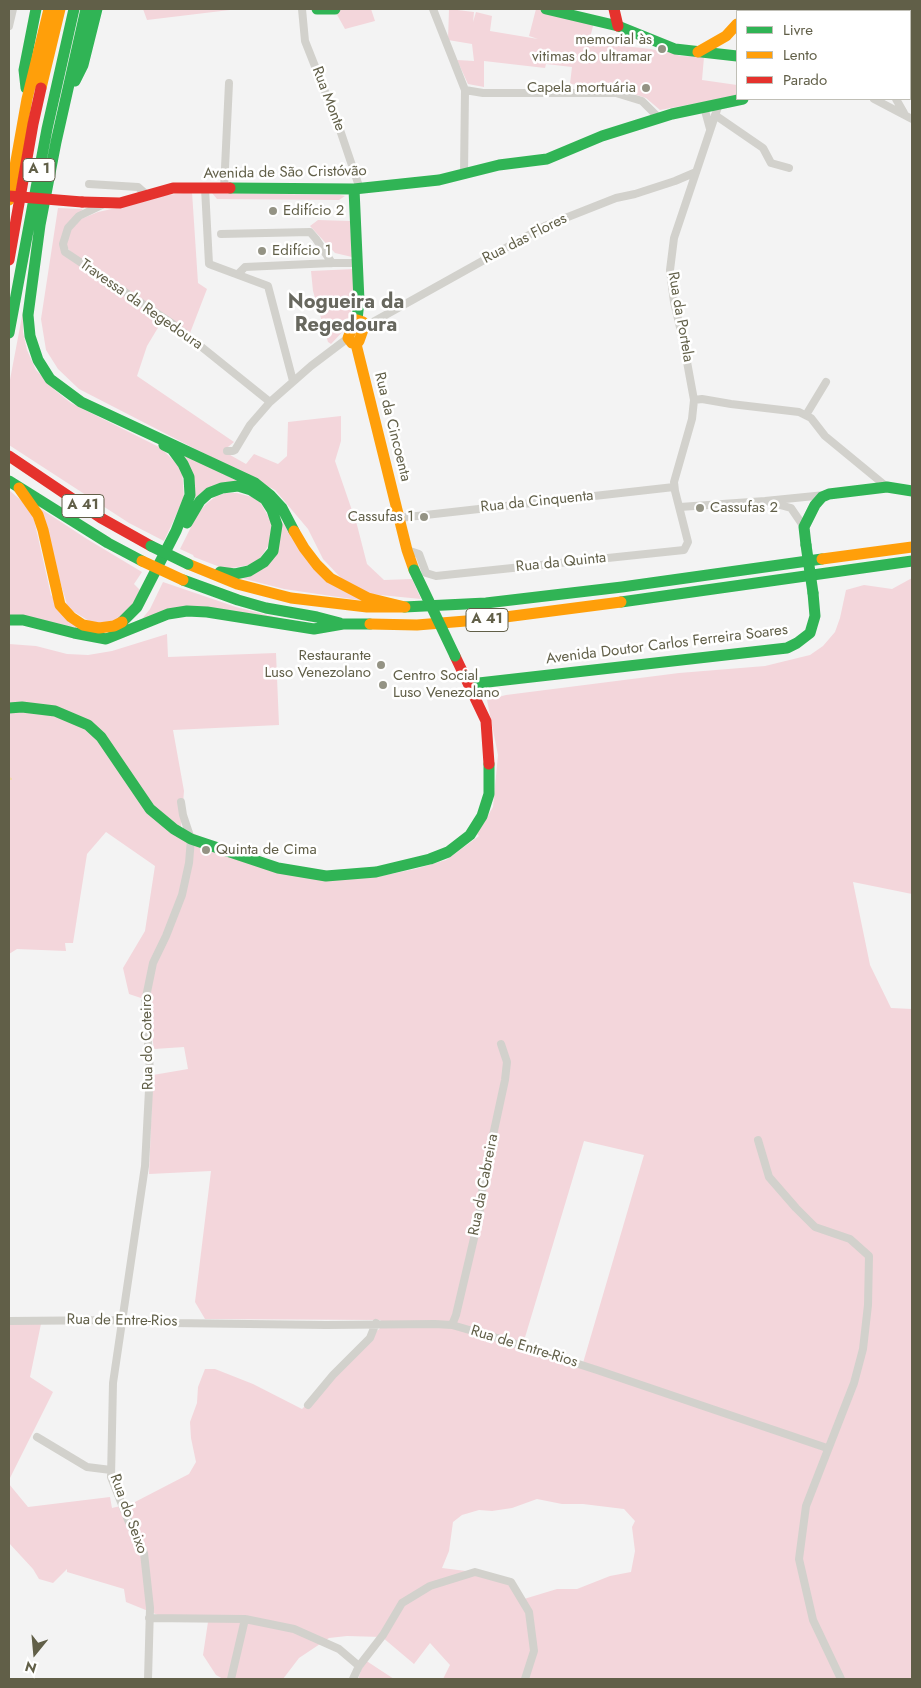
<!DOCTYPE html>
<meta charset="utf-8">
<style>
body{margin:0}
#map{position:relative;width:921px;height:1688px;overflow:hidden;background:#f3f3f3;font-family:Jost,sans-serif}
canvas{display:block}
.frame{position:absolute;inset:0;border:10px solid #615f48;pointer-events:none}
.legend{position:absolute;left:736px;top:10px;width:175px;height:90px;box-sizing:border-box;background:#fff;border:1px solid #c0bfb6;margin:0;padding:6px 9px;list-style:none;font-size:15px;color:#615f48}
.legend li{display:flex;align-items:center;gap:10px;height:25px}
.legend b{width:25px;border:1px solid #c0bfb6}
.north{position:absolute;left:10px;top:1628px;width:50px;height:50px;-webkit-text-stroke:4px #fff;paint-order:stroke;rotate:197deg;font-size:14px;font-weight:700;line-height:20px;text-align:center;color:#615f48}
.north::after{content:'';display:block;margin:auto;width:18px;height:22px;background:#615f48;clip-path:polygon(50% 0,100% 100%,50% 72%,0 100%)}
</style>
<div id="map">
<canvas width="921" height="1688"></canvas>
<div class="frame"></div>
<ul class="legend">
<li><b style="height:6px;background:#30b455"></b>Livre</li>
<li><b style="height:6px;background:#ff9f0a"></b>Lento</li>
<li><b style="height:6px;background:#e5322d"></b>Parado</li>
</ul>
<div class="north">N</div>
</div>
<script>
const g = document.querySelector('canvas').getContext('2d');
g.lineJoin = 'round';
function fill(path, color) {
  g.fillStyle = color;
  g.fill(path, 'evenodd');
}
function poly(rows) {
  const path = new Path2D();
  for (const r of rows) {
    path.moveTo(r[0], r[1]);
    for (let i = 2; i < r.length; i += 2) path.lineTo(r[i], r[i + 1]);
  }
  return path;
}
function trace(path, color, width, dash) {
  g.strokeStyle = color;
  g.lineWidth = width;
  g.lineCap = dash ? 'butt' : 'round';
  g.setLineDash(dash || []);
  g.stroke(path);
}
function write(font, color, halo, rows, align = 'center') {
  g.font = font + ' Jost,sans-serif';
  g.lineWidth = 5;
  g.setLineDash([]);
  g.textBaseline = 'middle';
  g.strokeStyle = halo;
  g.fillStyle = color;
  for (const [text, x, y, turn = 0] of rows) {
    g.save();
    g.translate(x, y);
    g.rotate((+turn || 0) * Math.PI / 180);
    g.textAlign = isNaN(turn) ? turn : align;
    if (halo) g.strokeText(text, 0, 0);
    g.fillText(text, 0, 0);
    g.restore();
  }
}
const green = poly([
 [143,9,238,9,147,20],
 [343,9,371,9,375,21,345,29,335,11],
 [449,9,474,12,473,22,476,12,492,16,490,31,538,39,529,36,536,9,594,22,589,42,651,49,659,51,660,47,680,56,704,57,702,80,737,85,737,96,660,110,646,98,616,88,570,84,572,67,546,64,545,68,484,61,484,87,468,84,457,60,474,61,472,44,448,40],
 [192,192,198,283,207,289,190,333,165,316,147,346,137,376,234,442,223,451,246,464,254,454,278,464,287,456,288,422,341,416,341,441,335,461,357,525,367,564,384,580,412,579,421,599,370,594,341,578,323,559,308,529,275,490,79,389,58,369,46,350,41,319,58,208,83,209,65,227,62,251,71,252,65,245,69,232,81,219,98,212,139,203,159,196],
 [212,193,340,195,345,196,339,200,217,199],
 [318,220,350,221,352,257,335,253,310,226],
 [354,269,354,299,347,327,331,344,328,342,313,291,311,271],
 [23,311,23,332,27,350,36,370,56,391,71,403,161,448,182,469,184,498,164,541,129,523,9,445,9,385],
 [182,454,244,484,196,499],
 [9,490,23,502,33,515,51,595,82,630,9,616],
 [225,493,237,493,252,497,260,502,272,523,271,542,256,564,225,569,194,557,193,555,180,549,197,515,206,504,215,497],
 [38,507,87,539,142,572,134,584,141,591,135,604,116,621,94,624,68,608],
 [280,519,303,551,365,601,284,589,241,578,264,568],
 [912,578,912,894,853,882,870,965,891,1008,912,1009,912,1679,443,1679,450,1665,430,1643,414,1664,382,1637,347,1636,329,1638,299,1658,283,1679,223,1679,216,1675,203,1655,208,1622,158,1615,126,1602,124,1589,67,1572,67,1569,53,1583,39,1579,33,1569,9,1543,9,1484,28,1507,110,1497,112,1508,133,1503,189,1474,196,1462,191,1438,190,1422,197,1403,198,1387,205,1369,215,1369,253,1384,302,1409,335,1377,359,1346,385,1324,380,1320,205,1319,195,1302,211,1171,149,1174,153,1075,188,1069,184,1047,154,1049,147,1000,129,994,123,968,145,931,155,866,106,832,87,854,73,943,65,943,66,951,17,949,9,954,9,644,36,646,67,654,88,655,112,651,167,634,168,657,276,653,279,725,173,730,184,791,181,827,207,840,252,853,285,866,376,877,415,869,446,860,479,836,477,834,493,807,498,755,487,700,506,695,679,673,765,666,810,655,823,646,835,632,840,618,846,590,864,585,892,589],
 [584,1141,644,1155,583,1363,523,1344],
 [537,1499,562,1504,583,1504,624,1509,635,1521,632,1527,635,1551,631,1572,610,1576,577,1589,557,1589,524,1599,507,1581,474,1572,442,1568,449,1551,453,1522,462,1515,479,1510,492,1511,512,1508],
 [163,582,236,607,283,619,230,612,142,619,150,609],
 [42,1319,30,1377,53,1392,9,1480,9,1320],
 [365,1660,394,1679,358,1679]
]);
const stream = poly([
 [9,778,11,779]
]);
const street = poly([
 [302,9,305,41,339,127,360,189],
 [433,9,465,90,464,175],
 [9,26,13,9],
 [465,90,483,93,616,93,642,101,659,118],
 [874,99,912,119],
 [896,99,904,113],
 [704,107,710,129],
 [715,115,763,148,771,163,789,168],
 [89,184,138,187,147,195],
 [205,188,209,264,268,286,293,381],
 [224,189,229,83],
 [104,204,79,216,68,228,63,244,65,252,173,324,270,402],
 [221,234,310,232,316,239,332,263],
 [238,274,245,267,332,263,358,263],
 [364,327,545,226,616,198,635,194,675,181,696,172],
 [694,400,702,399,731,404,799,412,811,418,825,436,887,487],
 [806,415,826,382],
 [227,451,233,451,235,450,250,425,270,402,311,366,348,338],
 [769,502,791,508,804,527],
 [680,507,765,501,825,495],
 [399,518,674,487],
 [407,550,419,554,426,573,436,576,684,550,688,542,675,491,674,482,692,419,694,400,683,340,674,302,670,270,674,238,719,104],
 [758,1140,769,1177,796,1208,815,1227,850,1239,869,1256,868,1305,863,1349,854,1383,806,1506,799,1559,813,1620,841,1679],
 [9,1321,122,1320,172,1323,326,1325,435,1324,452,1325,504,1340,597,1370,827,1448],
 [452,1325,456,1315,479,1217,484,1177,505,1080,507,1062,501,1044],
 [308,1405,333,1375,370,1338,376,1323],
 [37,1437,87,1467,111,1470],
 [149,1618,245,1619,294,1629,339,1649,359,1666],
 [148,1679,150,1608,144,1553,128,1520,111,1477,113,1383,145,1166,150,1071,145,1002,153,963,166,936,182,895,189,863,191,839,183,815,181,802],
 [231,1679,245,1619],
 [353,1679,359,1666,383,1635,402,1603,430,1586,475,1572,511,1582,529,1612,534,1651,525,1679]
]);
const fast = poly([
 [86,9,56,142,40,225,28,315,30,336,38,360,50,379,81,402,255,483,270,495,282,508,294,531],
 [317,9,335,9],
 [546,9,618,26,675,49,737,56],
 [743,9,743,11],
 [910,40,912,37],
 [75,81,83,65,97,9],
 [26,88,24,70,36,9],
 [230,188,354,189,439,180,499,165,547,159,602,136,672,114,743,99],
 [354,189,359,301,357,320],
 [9,333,47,129,74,9],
 [9,481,108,543,142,561],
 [187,523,200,501,209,493,222,488,238,486,251,490,265,499,272,510,277,525,273,551,264,562,249,571,235,574,220,572],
 [806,545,804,527,815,505,822,497,829,494,887,487,912,491],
 [183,580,238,600,266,608,317,617,340,623],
 [621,602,912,561],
 [404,607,486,603,622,587,822,559],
 [9,620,23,620,74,633,106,639,168,614,187,611,207,612,314,629,343,624,370,624],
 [122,622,137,607,176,531,190,495,189,477,183,464,172,449,164,445],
 [470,684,787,648,797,643,810,633,815,616,813,593],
 [9,708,22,707,55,711,88,725,101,737,150,809,174,829,191,839,278,868,326,876,376,872,430,859,448,852,470,835,482,816,489,794,489,764]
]);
const slow = poly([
 [698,52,726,36,737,24],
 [41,88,60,9],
 [9,200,27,99,49,9],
 [357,320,363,322,364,327,359,341,356,344,352,343,348,338,354,323,357,320],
 [356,344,407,550,414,570],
 [19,488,38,515,43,530,60,605,71,617,83,625,99,628,114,626,122,622],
 [294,531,304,548,317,565,330,578,368,598,405,607],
 [822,559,912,547],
 [188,564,237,584,291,598,367,607,404,607],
 [370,624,417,625,490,619,621,602]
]);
const jam = poly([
 [614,9,618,26],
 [82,202,120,203,173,188,230,188],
 [9,260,33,124,41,88],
 [9,456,101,518,151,546],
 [455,656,486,721,489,764]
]);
const fastBridge = poly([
 [806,545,813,593],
 [151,546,188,564],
 [414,570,455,656]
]);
const slowBridge = poly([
 [142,561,183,580]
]);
const jamBridge = poly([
 [9,196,82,202]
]);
const markers = [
 [662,49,5,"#949384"],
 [646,88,5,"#949384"],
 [273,211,5,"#949384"],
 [262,251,5,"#949384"],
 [700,508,5,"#949384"],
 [424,517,5,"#949384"],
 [381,665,5,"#949384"],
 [383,685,5,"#949384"],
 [206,850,5,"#949384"]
];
const shields = [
 [39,170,32],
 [83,506,42],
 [487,620,42]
];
const shieldNames = [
 ["A 1",39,170],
 ["A 41",83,506],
 ["A 41",487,620]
];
const poiNames = [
 ["memorial às",652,40,"right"],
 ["vitimas do ultramar",652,57,"right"],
 ["Capela mortuária",636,88,"right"],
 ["Edifício 2",283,211],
 ["Edifício 1",272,251],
 ["Cassufas 2",710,508],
 ["Cassufas 1",414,517,"right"],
 ["Restaurante",371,656,"right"],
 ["Luso Venezolano",371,673,"right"],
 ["Centro Social",393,676],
 ["Luso Venezolano",393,693],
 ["Quinta de Cima",216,850]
];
const streetNames = [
 ["Rua Monte",328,99,69],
 ["Avenida de São Cristóvão",285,173,-1],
 ["Rua das Flores",525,239,-27],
 ["Travessa da Regedoura",141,305,35],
 ["Rua da Portela",680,317,80],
 ["Rua da Cincoenta",392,427,76],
 ["Rua da Cinquenta",537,502,-6],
 ["Rua da Quinta",561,563,-6],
 ["Avenida Doutor Carlos Ferreira Soares",667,645,-7],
 ["Rua do Coteiro",148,1042,-91],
 ["Rua da Cabreira",484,1185,-79],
 ["Rua de Entre-Rios",122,1321,1],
 ["Rua de Entre-Rios",524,1347,17],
 ["Rua do Seixo",128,1514,70]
];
const districtNames = [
 ["Nogueira da",346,303],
 ["Regedoura",346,326]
];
fill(green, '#f3d6db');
trace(stream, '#f2daaa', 2);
trace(street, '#d2d1cc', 8);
trace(fast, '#30b455', 11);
trace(slow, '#ff9f0a', 11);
trace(jam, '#e5322d', 11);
trace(fastBridge, '#30b455', 11);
trace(slowBridge, '#ff9f0a', 11);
trace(jamBridge, '#e5322d', 11);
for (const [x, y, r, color] of markers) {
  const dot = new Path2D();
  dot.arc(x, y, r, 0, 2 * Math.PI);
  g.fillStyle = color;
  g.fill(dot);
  trace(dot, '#fff', 2);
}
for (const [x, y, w] of shields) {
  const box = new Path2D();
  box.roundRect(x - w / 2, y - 11.5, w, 23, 4);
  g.fillStyle = '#fff';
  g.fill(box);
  trace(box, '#615f48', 1);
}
write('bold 14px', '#615f48', null, shieldNames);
write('15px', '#615f48', '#fff', poiNames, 'left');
write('15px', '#615f48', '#fff', streetNames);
write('bold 20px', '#67675e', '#fff', districtNames);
</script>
